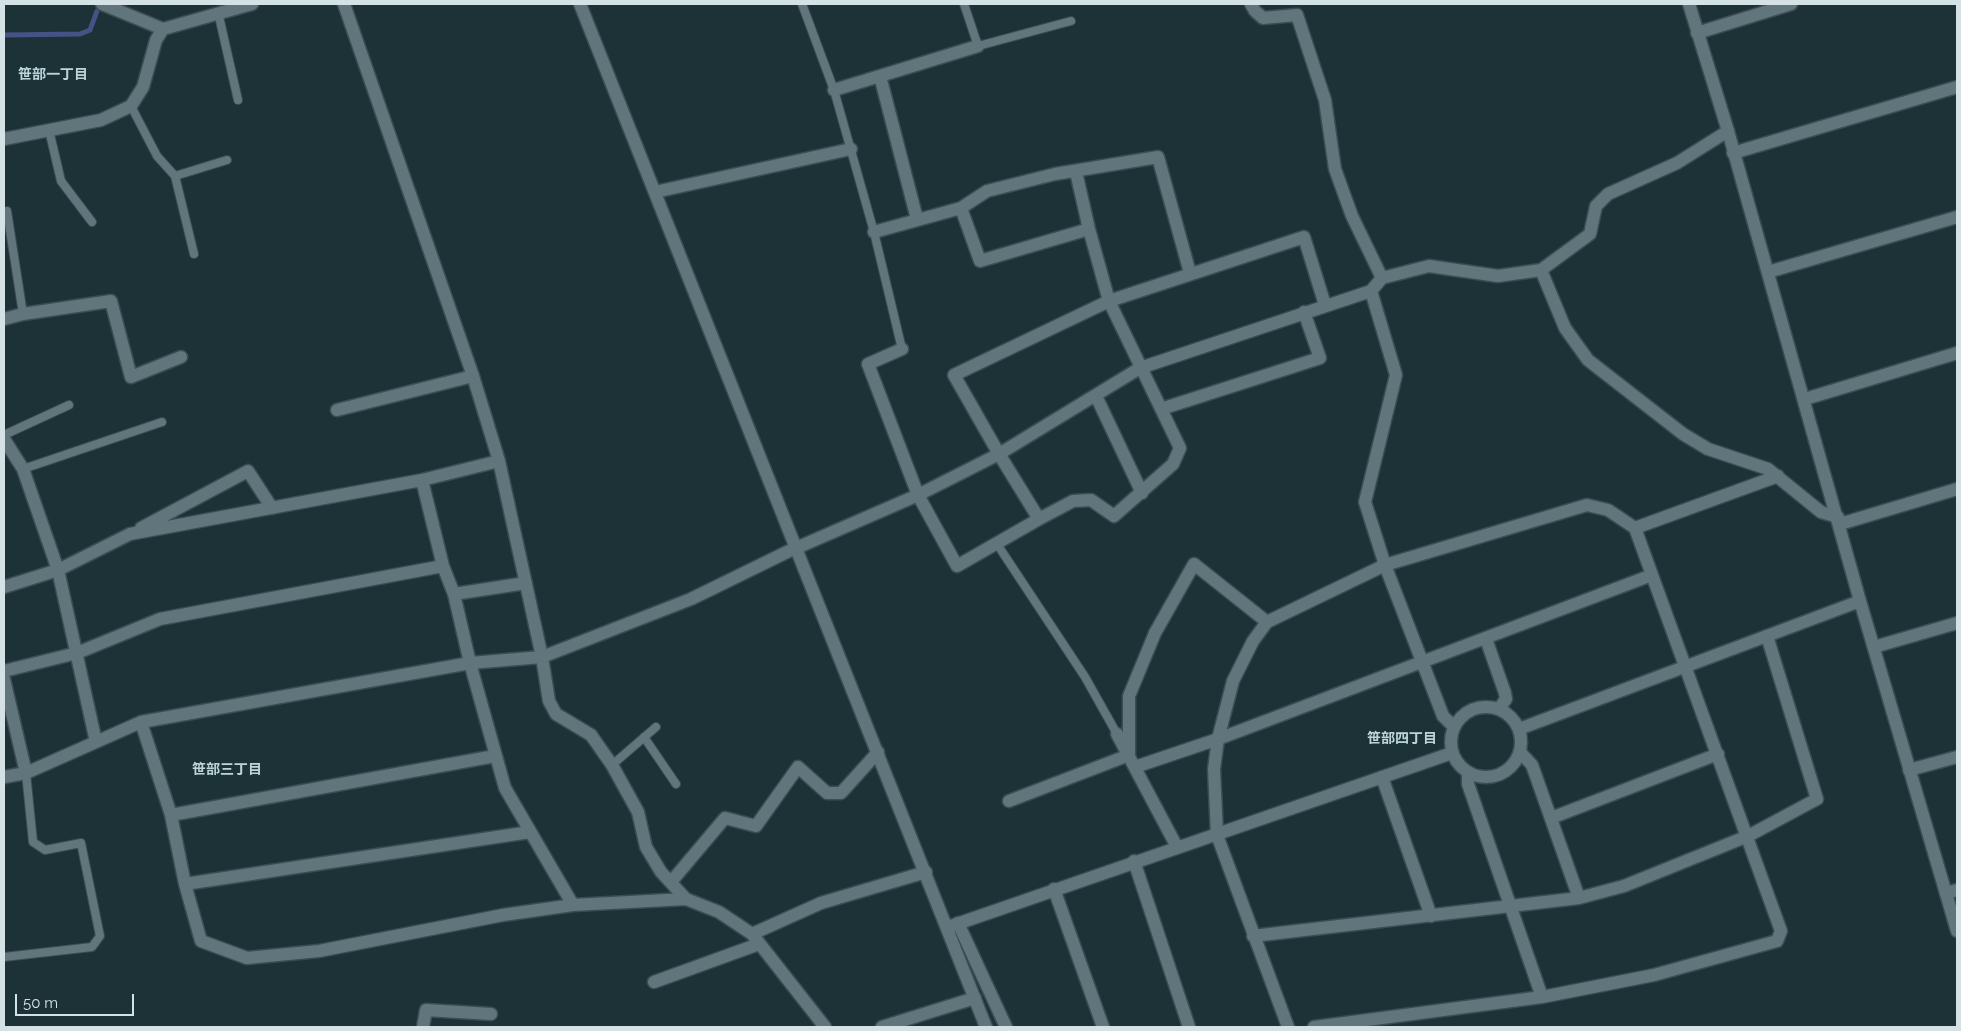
<!DOCTYPE html>
<meta charset="utf-8">
<style>
body{margin:0}
#map{position:relative;width:1961px;height:1031px;overflow:hidden;background:#1d3237;font-family:Raleway,sans-serif}
canvas{display:block}
.frame{position:absolute;inset:0;border:5px solid #d5e2e5;pointer-events:none}
.scale{position:absolute;left:15px;top:994px;width:119px;height:22px;box-sizing:border-box;border:2px solid #d5e2e5;border-top:0;padding-left:6px;font-size:15px;line-height:18px;white-space:nowrap;color:#d5e2e5;-webkit-text-stroke:4px #1d3237;paint-order:stroke}
</style>
<div id="map">
<canvas width="1961" height="1031"></canvas>
<div class="frame"></div>
<div class="scale">50 m</div>
</div>
<script>
const g = document.querySelector('canvas').getContext('2d');
g.lineJoin = 'round';
function poly(rows) {
  const path = new Path2D();
  for (const r of rows) {
    if (r.length === 3) {
      path.moveTo(r[0] + r[2], r[1]);
      path.arc(r[0], r[1], r[2], 0, 2 * Math.PI);
      continue;
    }
    path.moveTo(r[0], r[1]);
    for (let i = 2; i < r.length; i += 2) path.lineTo(r[i], r[i + 1]);
  }
  return path;
}
function trace(path, color, width, dash) {
  g.strokeStyle = color;
  g.lineWidth = width;
  g.lineCap = dash ? 'butt' : 'round';
  g.setLineDash(dash || []);
  g.stroke(path);
}
function write(font, color, halo, rows, align = 'center') {
  g.font = font + ' Raleway,"Noto Sans JP",sans-serif';
  g.lineWidth = 5;
  g.setLineDash([]);
  g.textBaseline = 'middle';
  g.strokeStyle = halo;
  g.fillStyle = color;
  for (const [text, x, y, turn = 0] of rows) {
    g.save();
    g.translate(x, y);
    g.rotate((+turn || 0) * Math.PI / 180);
    g.textAlign = isNaN(turn) ? turn : align;
    if (halo) g.strokeText(text, 0, 0);
    g.fillText(text, 0, 0);
    g.restore();
  }
}
const stream = poly([
 [4,35,80,34,90,30,97,11]
]);
const service = poly([
 [802,4,834,90,874,232,902,349],
 [964,4,978,46,1071,21],
 [218,12,238,100],
 [131,106,157,156,175,176,194,254],
 [49,130,61,181,92,222],
 [175,176,227,160],
 [7,211,23,314],
 [4,435,69,405],
 [23,469,162,422],
 [997,544,1085,677,1117,734],
 [644,737,676,784],
 [612,765,656,727],
 [4,957,92,947,100,936,81,843,45,850,33,842,26,773]
]);
const minor = poly([
 [102,4,163,29,252,4],
 [344,4,473,376,499,461,542,657,549,701,556,714,591,735,612,765,638,812,646,847,661,872,686,899],
 [1251,4,1255,11,1263,18,1297,15,1325,100,1335,169,1352,216,1382,278],
 [1697,33,1791,4],
 [880,76,917,219],
 [834,90,978,46],
 [4,139,101,120,131,106,143,87,156,40,163,29],
 [1733,153,1957,87],
 [655,192,851,149],
 [961,208,987,191,1055,174,1158,157,1190,273],
 [874,232,961,208,980,261,1089,229],
 [1541,270,1565,328,1588,360,1683,434,1708,449,1768,469,1821,512,1838,517],
 [1768,272,1957,217],
 [1325,305,1304,237,1109,301,954,375,999,454,1140,368,1371,291],
 [4,319,23,314,111,301,131,377,181,357],
 [1096,396,1142,493],
 [1805,399,1957,353],
 [1161,409,1320,358,1304,312],
 [337,410,473,376],
 [4,439,23,469,58,570,96,742],
 [422,480,443,566,454,594,470,663,505,788,573,905],
 [1039,519,1073,501,1091,500,1114,516,1173,464,1180,448,1109,301,1089,229,1076,172],
 [1840,524,1957,489],
 [141,528,248,471,272,508],
 [1635,528,1778,476],
 [4,587,58,570,130,534,422,480,499,461],
 [454,594,526,583],
 [1486,639,1505,693,1506,699,1499,709],
 [1874,647,1957,623],
 [4,671,77,653,160,619,443,566],
 [4,679,26,773],
 [1486,742,35],
 [141,722,171,815,185,884,201,941,247,958,319,951,503,915,573,905,686,899,719,912,752,934,821,903,926,872],
 [1454,727,1443,716,1385,565,1365,502,1396,375,1371,291,1382,278,1429,266,1498,276,1541,270,1590,234,1596,206,1608,194,1677,163,1728,131],
 [1117,734,1177,847],
 [1520,752,1532,765,1579,898],
 [1135,767,1218,739,1652,575],
 [1909,770,1957,757],
 [1468,773,1468,784,1542,997],
 [4,777,26,773,141,722,470,663,542,657,691,599,787,552,918,495,999,454,1039,519,957,566,918,495,868,364,902,349],
 [1382,777,1431,916],
 [1009,801,1129,755,1129,696,1155,633,1194,564,1267,622],
 [171,815,495,756],
 [1551,818,1718,754],
 [1134,861,1189,1027],
 [671,882,725,818,756,826,798,767,827,793,841,793,878,752],
 [185,884,530,832],
 [1054,889,1103,1027],
 [1946,893,1957,890],
 [958,923,1006,1027],
 [752,934,825,1027],
 [1253,936,1579,898,1624,886,1748,836,1817,799,1767,636],
 [654,982,759,944],
 [423,1027,426,1010,491,1014],
 [882,1027,975,998],
 [1288,1027,1217,835,1214,769,1218,739,1233,681,1253,641,1267,622,1385,565,1587,505,1608,510,1635,528,1781,931,1777,941,1654,975,1542,997,1314,1027]
]);
const tertiary = poly([
 [580,4,986,1027],
 [1689,4,1728,131,1860,601,1957,931],
 [1519,729,1860,601],
 [948,927,1452,753]
]);
const neighbourhoodNames = [
 ["笹部一丁目",53,75],
 ["笹部四丁目",1402,739],
 ["笹部三丁目",227,770]
];
trace(stream, '#455285', 5);
trace(service, '#3b4d52', 10);
trace(minor, '#3b4d52', 15);
trace(tertiary, '#3b4d52', 15);
trace(service, '#60767c', 8);
trace(minor, '#60767c', 12);
trace(tertiary, '#60767c', 12);
write('bold 14px', '#bbd4da', '#1d3237', neighbourhoodNames);
</script>
